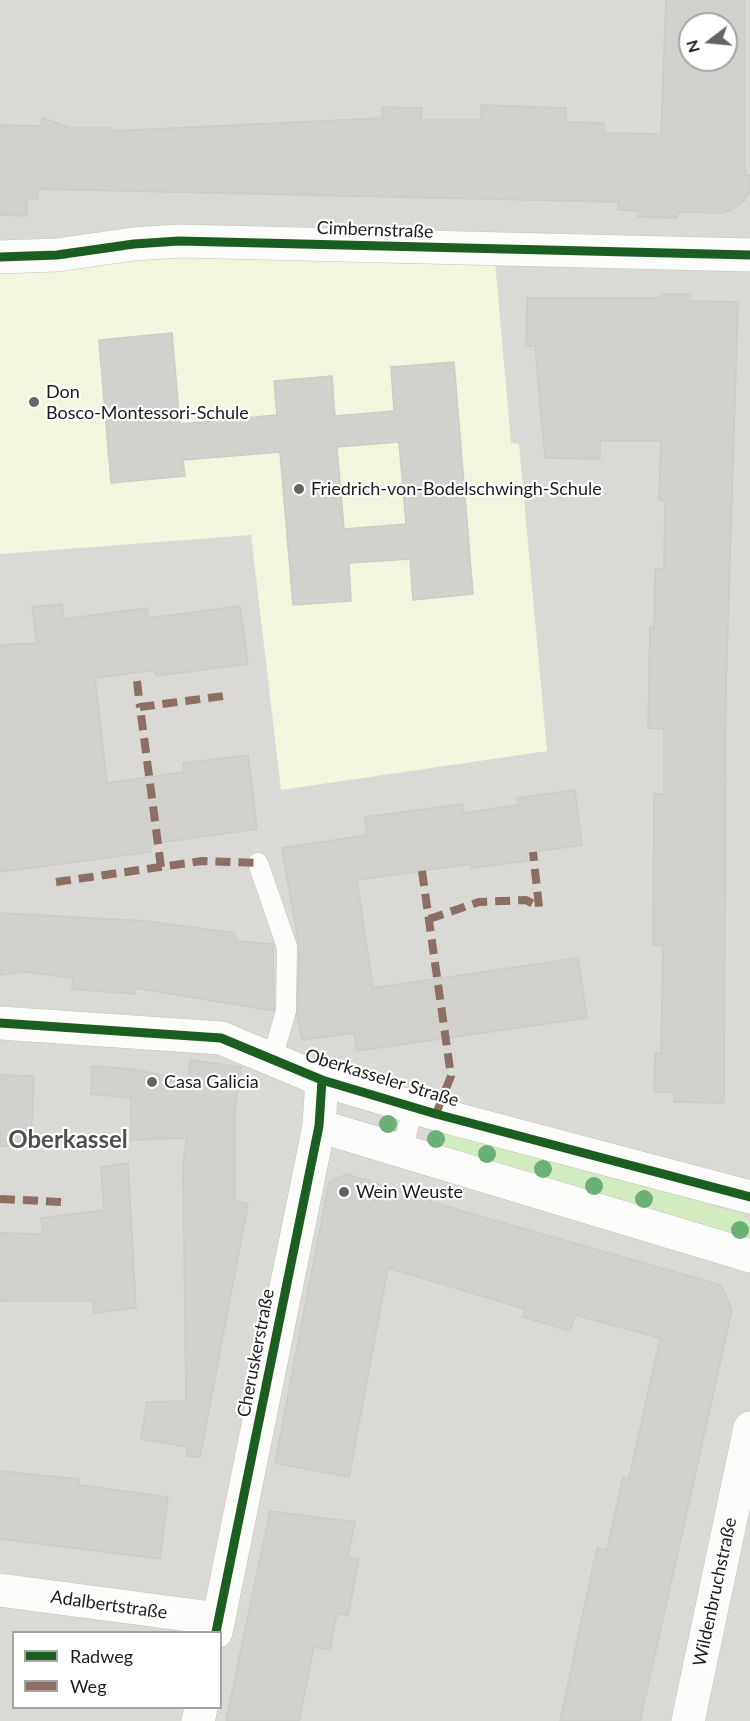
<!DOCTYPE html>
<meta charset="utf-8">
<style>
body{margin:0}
#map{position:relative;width:750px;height:1721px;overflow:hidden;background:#ebeae4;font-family:Lato,sans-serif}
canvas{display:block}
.legend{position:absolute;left:12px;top:1631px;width:210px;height:78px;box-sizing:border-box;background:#fff;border:2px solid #a4a4a4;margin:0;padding:8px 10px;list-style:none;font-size:18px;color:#1c1c1c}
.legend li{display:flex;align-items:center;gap:12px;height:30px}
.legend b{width:30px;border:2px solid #a4a4a4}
.north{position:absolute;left:678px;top:12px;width:60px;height:60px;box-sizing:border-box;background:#fff;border:2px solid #a4a4a4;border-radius:50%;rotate:254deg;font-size:16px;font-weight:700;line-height:24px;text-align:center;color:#1c1c1c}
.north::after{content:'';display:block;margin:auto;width:21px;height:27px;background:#646462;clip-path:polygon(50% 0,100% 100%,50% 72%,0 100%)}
</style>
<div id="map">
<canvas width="750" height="1721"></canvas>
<ul class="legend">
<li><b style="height:8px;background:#1b5e20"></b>Radweg</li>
<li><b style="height:8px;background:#8d6e63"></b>Weg</li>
</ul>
<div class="north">N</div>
</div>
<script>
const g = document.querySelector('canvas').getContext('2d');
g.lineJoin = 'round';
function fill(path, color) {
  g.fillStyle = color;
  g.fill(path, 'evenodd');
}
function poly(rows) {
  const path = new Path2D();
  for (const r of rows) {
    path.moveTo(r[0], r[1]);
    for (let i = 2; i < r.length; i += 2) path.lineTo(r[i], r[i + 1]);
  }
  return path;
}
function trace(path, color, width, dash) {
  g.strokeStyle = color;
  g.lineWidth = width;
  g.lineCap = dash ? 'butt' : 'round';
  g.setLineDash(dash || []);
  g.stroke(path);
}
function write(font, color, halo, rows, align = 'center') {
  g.font = font + ' Lato,sans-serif';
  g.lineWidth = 4.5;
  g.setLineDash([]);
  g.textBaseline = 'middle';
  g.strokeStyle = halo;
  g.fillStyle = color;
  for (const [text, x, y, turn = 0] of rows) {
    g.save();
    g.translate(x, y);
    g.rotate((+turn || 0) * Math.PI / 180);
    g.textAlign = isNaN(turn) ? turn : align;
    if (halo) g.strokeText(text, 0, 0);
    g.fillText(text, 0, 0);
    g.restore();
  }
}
const residential = poly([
 [0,0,750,0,750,1721,0,1721],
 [690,24,726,24,726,60,690,60],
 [14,1632,220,1632,220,1708,14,1708]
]);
const education = poly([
 [494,250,511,443,519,444,547,751,281,790,251,535,0,554,0,256]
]);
const grass = poly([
 [434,1126,742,1214,750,1222,750,1236,744,1242,427,1147]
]);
const building = poly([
 [666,0,745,0,745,175,750,175,750,191,744,201,732,210,720,213,678,212,677,218,638,217,638,211,618,210,619,202,38,189,38,199,27,198,27,216,0,215,0,125,40,126,43,118,70,128,112,128,113,131,382,118,382,107,422,108,421,120,481,120,481,105,537,107,566,108,566,122,604,123,604,133,661,134,666,0],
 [690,24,726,24,726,60,690,60,690,24],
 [661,294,690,294,690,301,738,302,726,686,724,1103,674,1102,674,1092,654,1092,655,1053,661,1053,663,945,653,945,654,794,664,794,664,729,648,728,650,627,654,627,655,569,664,569,665,501,659,500,661,441,600,441,600,459,545,458,535,346,526,346,527,298,661,298,661,294],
 [172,333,180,424,277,415,274,381,332,376,335,416,394,411,391,367,454,362,473,594,413,600,410,559,349,563,351,601,293,605,280,452,183,460,185,476,111,483,99,340,172,333],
 [399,442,406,524,344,529,337,447,399,442],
 [62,604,64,619,147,608,149,618,240,606,248,664,156,676,155,670,95,678,107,783,184,772,183,763,248,755,257,829,150,844,151,852,0,872,0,645,37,643,32,607,62,604],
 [575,790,582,845,527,853,528,861,471,868,471,864,357,880,373,988,578,958,587,1018,357,1051,354,1033,302,1040,297,1015,299,947,282,848,367,835,365,817,462,804,464,813,518,805,517,798,575,790],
 [0,913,147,921,234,933,236,941,273,944,274,1011,135,988,135,994,72,989,73,978,25,972,0,975,0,913],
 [190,1060,241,1067,235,1110,235,1201,248,1204,200,1457,187,1456,187,1447,141,1439,147,1402,186,1401,183,1163,187,1138,131,1140,131,1098,91,1094,92,1066,131,1069,188,1080,190,1060],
 [0,1075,34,1076,31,1147,0,1146,0,1075],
 [128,1163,136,1308,94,1313,93,1301,0,1301,0,1233,43,1234,41,1218,104,1210,101,1167,128,1163],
 [347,1174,462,1211,721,1285,732,1310,640,1721,560,1721,597,1548,607,1550,623,1477,629,1479,660,1338,575,1315,570,1331,523,1317,525,1309,388,1268,349,1477,275,1463,329,1182,347,1174],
 [0,1471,79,1479,79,1485,168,1497,160,1559,0,1539,0,1471],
 [270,1511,355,1522,348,1557,359,1559,348,1616,337,1613,330,1650,314,1647,299,1721,226,1721,270,1511]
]);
const lane = poly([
 [258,863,287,947,286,1011,272,1059],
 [402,1151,413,1107]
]);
const street = poly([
 [0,257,57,255,134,244,179,241,750,255],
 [0,1023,221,1038,322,1080,436,1114,750,1197],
 [319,1126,750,1256],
 [0,1590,219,1619],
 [216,1632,319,1126,322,1080],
 [198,1721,201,1708],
 [688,1721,750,1428]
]);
const quiet = poly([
 [137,681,140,707],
 [161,867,140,707,224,696],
 [422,871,451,1076,436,1114],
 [56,882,202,861,258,863],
 [429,919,479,902,526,900,539,907,533,852],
 [0,1199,62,1202]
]);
const cycleway = poly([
 [0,257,57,255,134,244,179,241,750,255],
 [0,1023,221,1038,322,1080,436,1114,750,1197],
 [216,1632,319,1126,322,1080]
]);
const trees = [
 [388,1124],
 [436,1139],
 [487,1154],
 [543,1169],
 [594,1186],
 [644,1199],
 [740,1230]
];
const markers = [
 [34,402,6,"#646462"],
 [299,489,6,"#646462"],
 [152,1082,6,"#646462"],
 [344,1192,6,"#646462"]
];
const streetNames = [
 ["Cimbernstraße",375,230,2],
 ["Oberkasseler Straße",382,1078,17],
 ["Cheruskerstraße",256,1353,-79],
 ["Wildenbruchstraße",715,1592,-78],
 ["Adalbertstraße",109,1605,8]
];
const poiNames = [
 ["Don",46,392],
 ["Bosco-Montessori-Schule",46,413],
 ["Friedrich-von-Bodelschwingh-Schule",311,489],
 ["Casa Galicia",164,1082],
 ["Wein Weuste",356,1192]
];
const districtNames = [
 ["Oberkassel",68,1140]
];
fill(residential, '#dad9d6');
fill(education, '#f3f6de');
fill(grass, '#d2ecbf');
fill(building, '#d3d1cd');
trace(building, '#cecbc5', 1.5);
trace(lane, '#c3c3c0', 21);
trace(street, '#c3c3c0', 34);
trace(lane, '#fcfcfb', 20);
trace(street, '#fcfcfb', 33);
trace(quiet, '#8d6e63', 8, [15, 8]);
trace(cycleway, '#1b5e20', 9);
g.fillStyle = '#6bb077';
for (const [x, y] of trees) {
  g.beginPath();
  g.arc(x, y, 9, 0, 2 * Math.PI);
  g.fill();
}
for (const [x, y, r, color] of markers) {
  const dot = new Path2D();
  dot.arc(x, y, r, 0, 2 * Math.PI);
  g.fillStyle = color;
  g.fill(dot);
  trace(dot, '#fff', 2);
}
write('18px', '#1c1c1c', '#fff', streetNames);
write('18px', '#1c1c1c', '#fff', poiNames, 'left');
write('bold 24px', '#4f4f4f', '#fff', districtNames);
</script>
